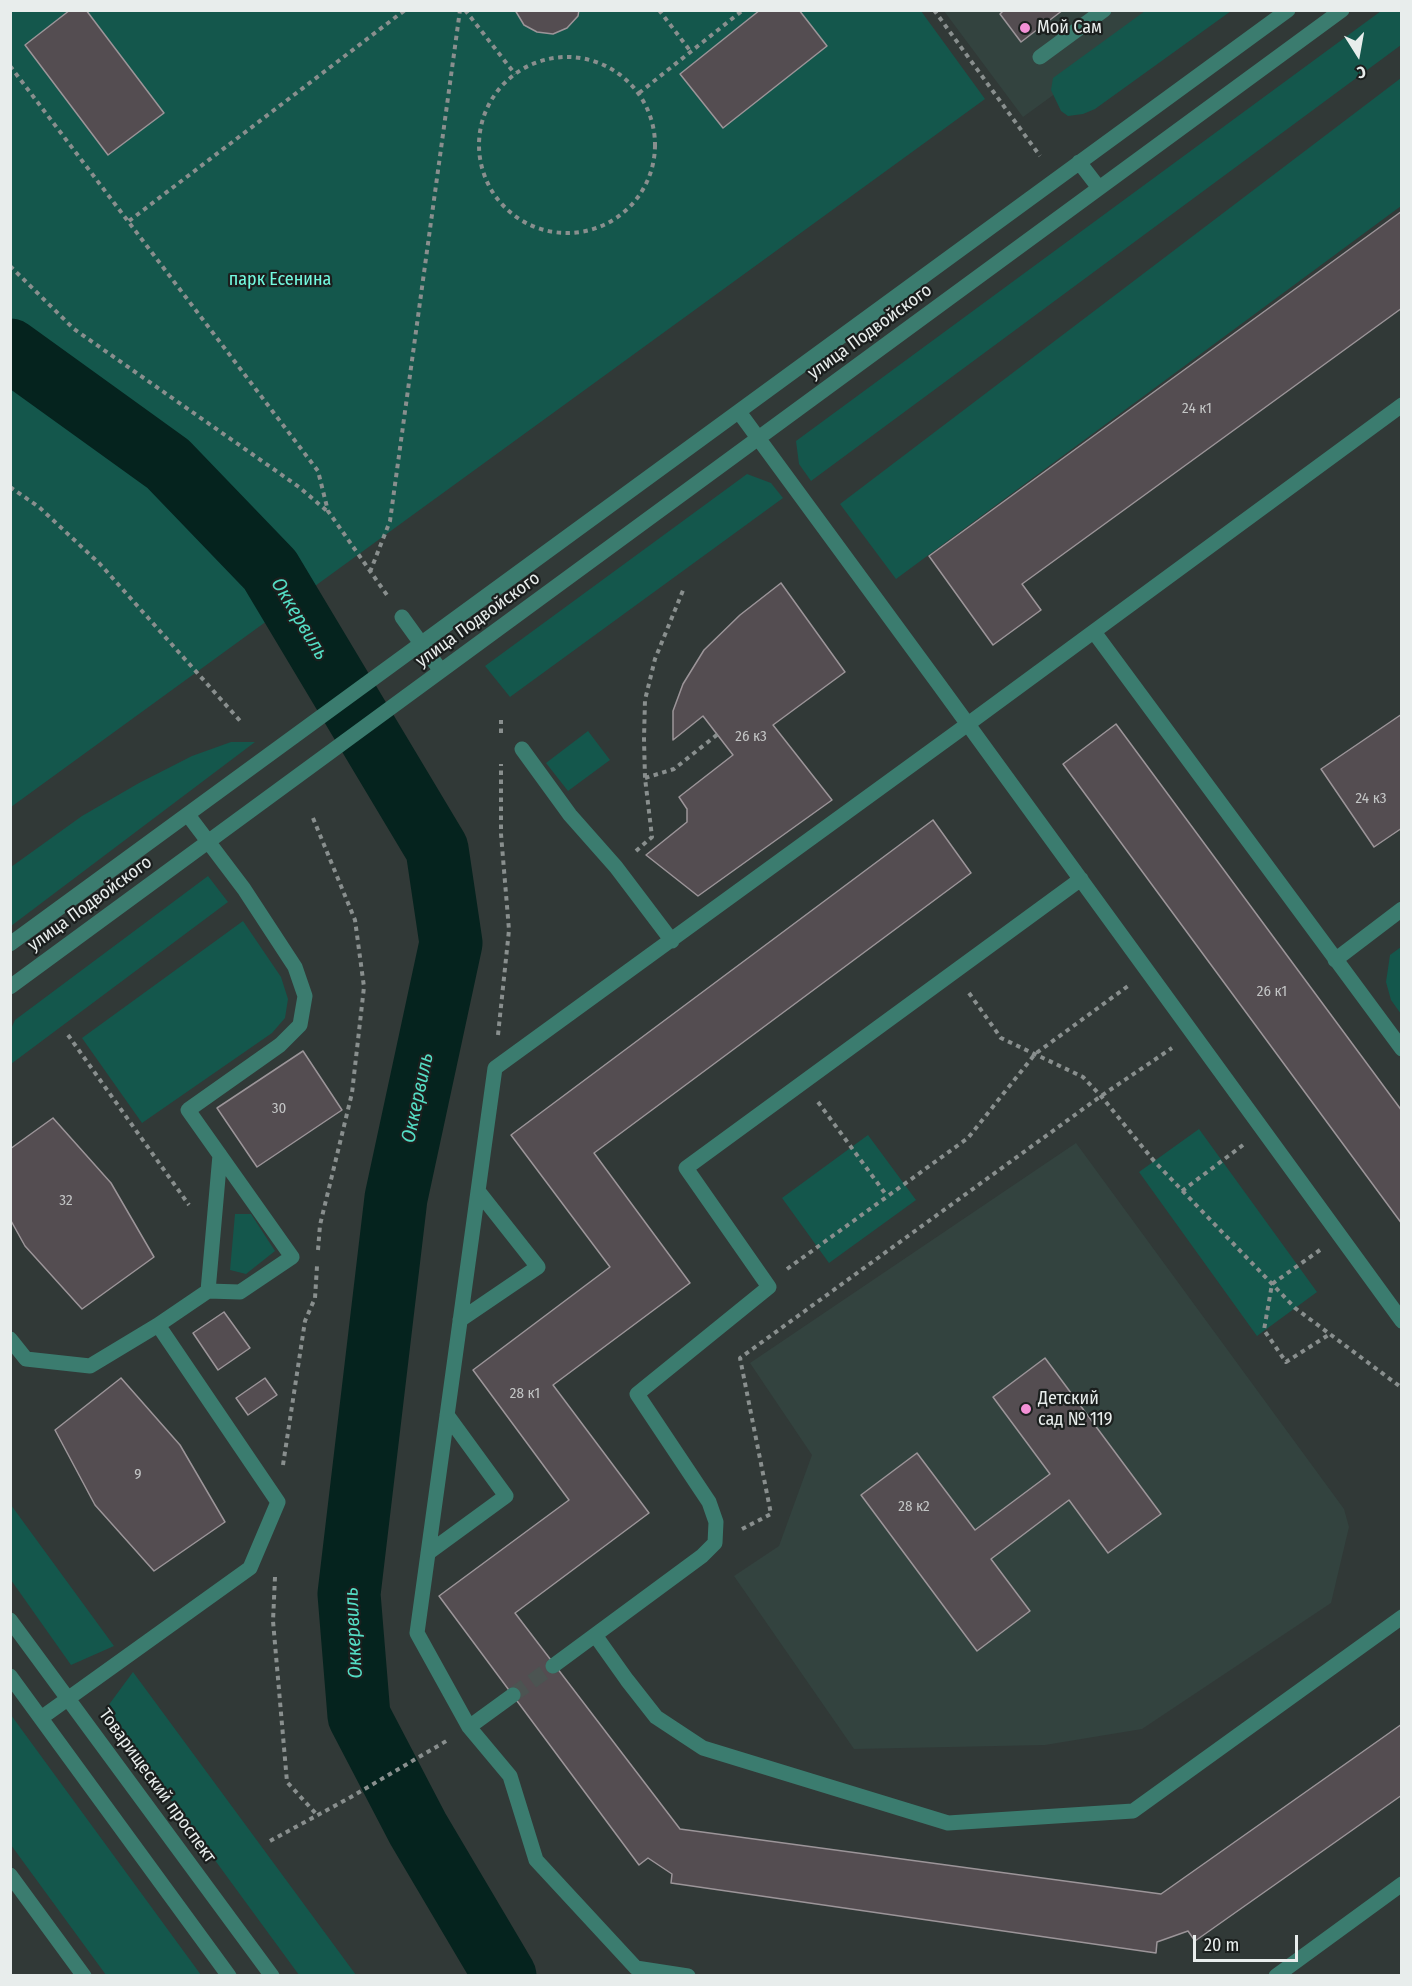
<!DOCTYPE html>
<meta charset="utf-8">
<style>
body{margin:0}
#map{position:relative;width:1412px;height:1986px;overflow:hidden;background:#313937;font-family:"Fira Sans Condensed",sans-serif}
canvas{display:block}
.frame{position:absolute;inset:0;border:12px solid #e8edec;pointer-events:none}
.north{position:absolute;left:1328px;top:24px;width:60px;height:60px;-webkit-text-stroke:4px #1b1f1e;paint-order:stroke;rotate:169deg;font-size:16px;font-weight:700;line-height:24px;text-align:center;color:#e8edec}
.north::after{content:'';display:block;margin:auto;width:21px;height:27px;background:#e8edec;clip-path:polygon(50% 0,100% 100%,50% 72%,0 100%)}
.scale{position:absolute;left:1193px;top:1935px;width:105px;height:27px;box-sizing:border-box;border:3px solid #e8edec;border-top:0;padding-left:8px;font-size:18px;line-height:21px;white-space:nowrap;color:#e8edec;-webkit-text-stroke:4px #1b1f1e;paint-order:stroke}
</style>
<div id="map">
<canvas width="1412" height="1986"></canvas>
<div class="frame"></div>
<div class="north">С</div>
<div class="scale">20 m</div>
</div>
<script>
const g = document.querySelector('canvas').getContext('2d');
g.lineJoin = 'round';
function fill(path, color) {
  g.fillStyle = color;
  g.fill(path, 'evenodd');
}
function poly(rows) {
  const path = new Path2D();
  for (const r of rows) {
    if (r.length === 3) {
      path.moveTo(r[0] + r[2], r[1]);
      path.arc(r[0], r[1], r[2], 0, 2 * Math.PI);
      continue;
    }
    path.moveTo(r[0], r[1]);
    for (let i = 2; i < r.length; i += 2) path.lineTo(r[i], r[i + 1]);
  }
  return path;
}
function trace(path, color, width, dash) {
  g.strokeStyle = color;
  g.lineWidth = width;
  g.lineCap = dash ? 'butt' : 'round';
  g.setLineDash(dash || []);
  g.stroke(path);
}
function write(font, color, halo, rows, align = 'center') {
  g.font = font + ' "Fira Sans Condensed",sans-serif';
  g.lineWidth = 4.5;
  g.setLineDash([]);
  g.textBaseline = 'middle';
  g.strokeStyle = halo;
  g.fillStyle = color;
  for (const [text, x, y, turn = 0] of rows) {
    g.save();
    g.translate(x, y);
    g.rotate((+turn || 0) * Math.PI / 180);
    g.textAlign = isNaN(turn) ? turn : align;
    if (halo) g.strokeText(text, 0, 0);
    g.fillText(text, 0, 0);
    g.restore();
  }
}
const built = poly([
 [944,11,1169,11,1023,117],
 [1076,1143,1344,1509,1349,1527,1331,1603,1142,1729,1045,1745,854,1749,734,1576,779,1546,812,1455,750,1363]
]);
const green = poly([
 [11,11,921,11,985,99,11,807],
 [1145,11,1231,11,1095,109,1083,114,1068,116,1061,111,1051,90,1053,78],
 [1381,11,1401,11,1401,45,811,481,799,464,796,441],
 [1401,78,1401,206,896,579,840,504],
 [747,474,771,483,783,498,510,697,485,666],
 [588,731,610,760,568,791,546,763],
 [231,742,255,742,11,926,11,867,82,816,139,783,192,756],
 [208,876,228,902,11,1064,11,1029,15,1020],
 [243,921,281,977,288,999,285,1018,272,1033,142,1123,82,1038],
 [1401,947,1401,1014,1391,1000,1386,982,1390,955],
 [1199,1129,1317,1292,1257,1336,1139,1172],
 [868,1135,916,1200,829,1263,782,1198],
 [235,1214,251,1214,275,1251,246,1274,230,1270],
 [11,1505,114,1646,71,1665,11,1580],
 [133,1672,356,1975,299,1975,105,1710],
 [10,1715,11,1715,201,1975,106,1975,11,1845]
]);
const river = poly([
 [10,350,168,464,270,570,437,849,451,943,396,1198,349,1594,359,1716,418,1829,505,1976]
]);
const building = poly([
 [70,10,86,10,164,113,108,155,25,45,70,10],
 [515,10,579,10,578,16,567,28,553,34,537,32,524,25,515,10],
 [760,10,799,10,827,46,723,128,680,74,760,10],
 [1004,10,1063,10,1021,42,1000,14,1004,10],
 [1402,211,1402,308,1022,584,1041,610,993,645,929,556,1402,211],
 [781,583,845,672,773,725,832,800,698,896,646,855,687,822,687,809,679,797,733,755,703,716,673,740,673,711,683,684,704,650,740,615,781,583],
 [1402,714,1402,828,1374,847,1321,769,1402,714],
 [1116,724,1402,1111,1402,1224,1063,764,1116,724],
 [933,820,971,873,594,1153,690,1283,553,1385,649,1513,515,1613,680,1829,1161,1894,1402,1724,1402,1795,1195,1941,1188,1931,1157,1942,1156,1953,671,1883,672,1874,648,1858,639,1865,439,1596,569,1500,473,1370,610,1267,511,1135,933,820],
 [303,1051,342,1110,257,1167,217,1108,303,1051],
 [53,1118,111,1183,154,1257,82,1309,25,1246,10,1219,10,1149,53,1118],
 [224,1312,250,1348,218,1370,193,1333,224,1312],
 [1045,1358,1161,1514,1108,1553,1069,1500,991,1559,1030,1611,977,1651,861,1495,917,1453,975,1530,1050,1474,993,1397,1045,1358],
 [121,1378,180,1445,225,1522,154,1571,95,1505,55,1430,121,1378],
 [265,1378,277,1395,248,1415,236,1398,265,1378]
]);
const minorTunnel = poly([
 [513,1695,553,1666]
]);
const path = poly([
 [465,10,515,74],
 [659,10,691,52],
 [934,10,1040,156],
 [567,145,88],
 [10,66,318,471,328,511,389,598],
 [639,93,743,10],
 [129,221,405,10],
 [10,266,74,329,299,487,327,511],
 [10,487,39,507,100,564,242,723],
 [370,572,390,521,460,10],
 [501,733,501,720],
 [645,778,674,769,718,734],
 [313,818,355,920,364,987,352,1093,320,1225,318,1250],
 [636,851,652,837,645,778,644,739,645,700,655,659,684,588],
 [969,993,1001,1038,1083,1077,1101,1096,1154,1161,1295,1308,1402,1388],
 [68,1035,189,1205],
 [498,1035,509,930,501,834,501,764],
 [818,1102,887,1196],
 [1182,1191,1243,1145],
 [1320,1250,1272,1284,1264,1330,1286,1362,1330,1334],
 [787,1269,968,1138,1035,1054,1128,986],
 [283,1465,305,1321,315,1298,317,1266],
 [742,1529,771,1514,740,1358,1101,1096,1172,1048],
 [275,1577,273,1621,287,1782,318,1816],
 [270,1841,351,1797,448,1740]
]);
const minor = poly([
 [1040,57,1104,10],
 [1079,162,1099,188],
 [739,412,940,686,1402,1321],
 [402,617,441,671],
 [1094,632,1402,1049],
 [522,749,570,815,616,867,672,941],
 [1081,879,686,1168,769,1287,637,1394,709,1502,716,1522,715,1543,702,1556,595,1635,627,1680,656,1717,703,1748,948,1823,1133,1811,1402,1617],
 [10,944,1288,10],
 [1335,960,1402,909],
 [10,987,1342,10],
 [208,1291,220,1155],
 [460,1320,538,1267,478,1191],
 [158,1325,208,1291,240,1292,292,1257,188,1110,280,1045,300,1025,305,996,295,967,244,889,188,815],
 [10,1339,26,1359,90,1366,158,1325,278,1502,250,1568,41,1718],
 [428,1553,506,1496,447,1415],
 [10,1620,272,1976],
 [553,1666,595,1635],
 [10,1676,229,1976],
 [469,1727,513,1695],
 [10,1875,84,1976],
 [688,1976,636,1968,536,1860,510,1776,469,1727,417,1633,495,1068,968,724,1402,405],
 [1276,1976,1402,1884]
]);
const markers = [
 [1025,28,6,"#f391d6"],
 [1026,1409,6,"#f391d6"]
];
const numberNames = [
 ["24 к1",1197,409],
 ["26 к3",751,737],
 ["24 к3",1371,799],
 ["26 к1",1272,992],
 ["30",279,1109],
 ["32",66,1201],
 ["28 к1",525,1394],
 ["9",138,1475],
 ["28 к2",914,1507]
];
const poiNames = [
 ["Мой Сам",1037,28],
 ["Детский",1038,1399],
 ["сад № 119",1038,1420]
];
const parkNames = [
 ["парк Есенина",280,280]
];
const streetNames = [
 ["улица Подвойского",870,332,-36],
 ["улица Подвойского",478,620,-36],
 ["улица Подвойского",90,904,-36],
 ["Товарищеский проспект",157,1786,54]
];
const waterNames = [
 ["Оккервиль",299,619,59],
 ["Оккервиль",418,1098,-78],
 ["Оккервиль",354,1633,-93]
];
fill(built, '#33433f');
fill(green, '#14574c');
trace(river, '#05231e', 63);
fill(building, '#544d51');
trace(building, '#9c9599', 1.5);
trace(minorTunnel, '#4c5452', 15, [15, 8]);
trace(path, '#898f8e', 4, [4.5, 4.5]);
trace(minor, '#3b7c6f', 15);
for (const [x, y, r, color] of markers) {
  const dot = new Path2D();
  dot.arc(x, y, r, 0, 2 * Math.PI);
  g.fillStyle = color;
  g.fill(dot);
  trace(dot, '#1b1f1e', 2);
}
write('15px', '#c3c5c5', null, numberNames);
write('18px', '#e8edec', '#1b1f1e', poiNames, 'left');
write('18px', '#73fae0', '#1b1f1e', parkNames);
write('18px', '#e8edec', '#1b1f1e', streetNames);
write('italic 20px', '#54dec5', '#1b1f1e', waterNames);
</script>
